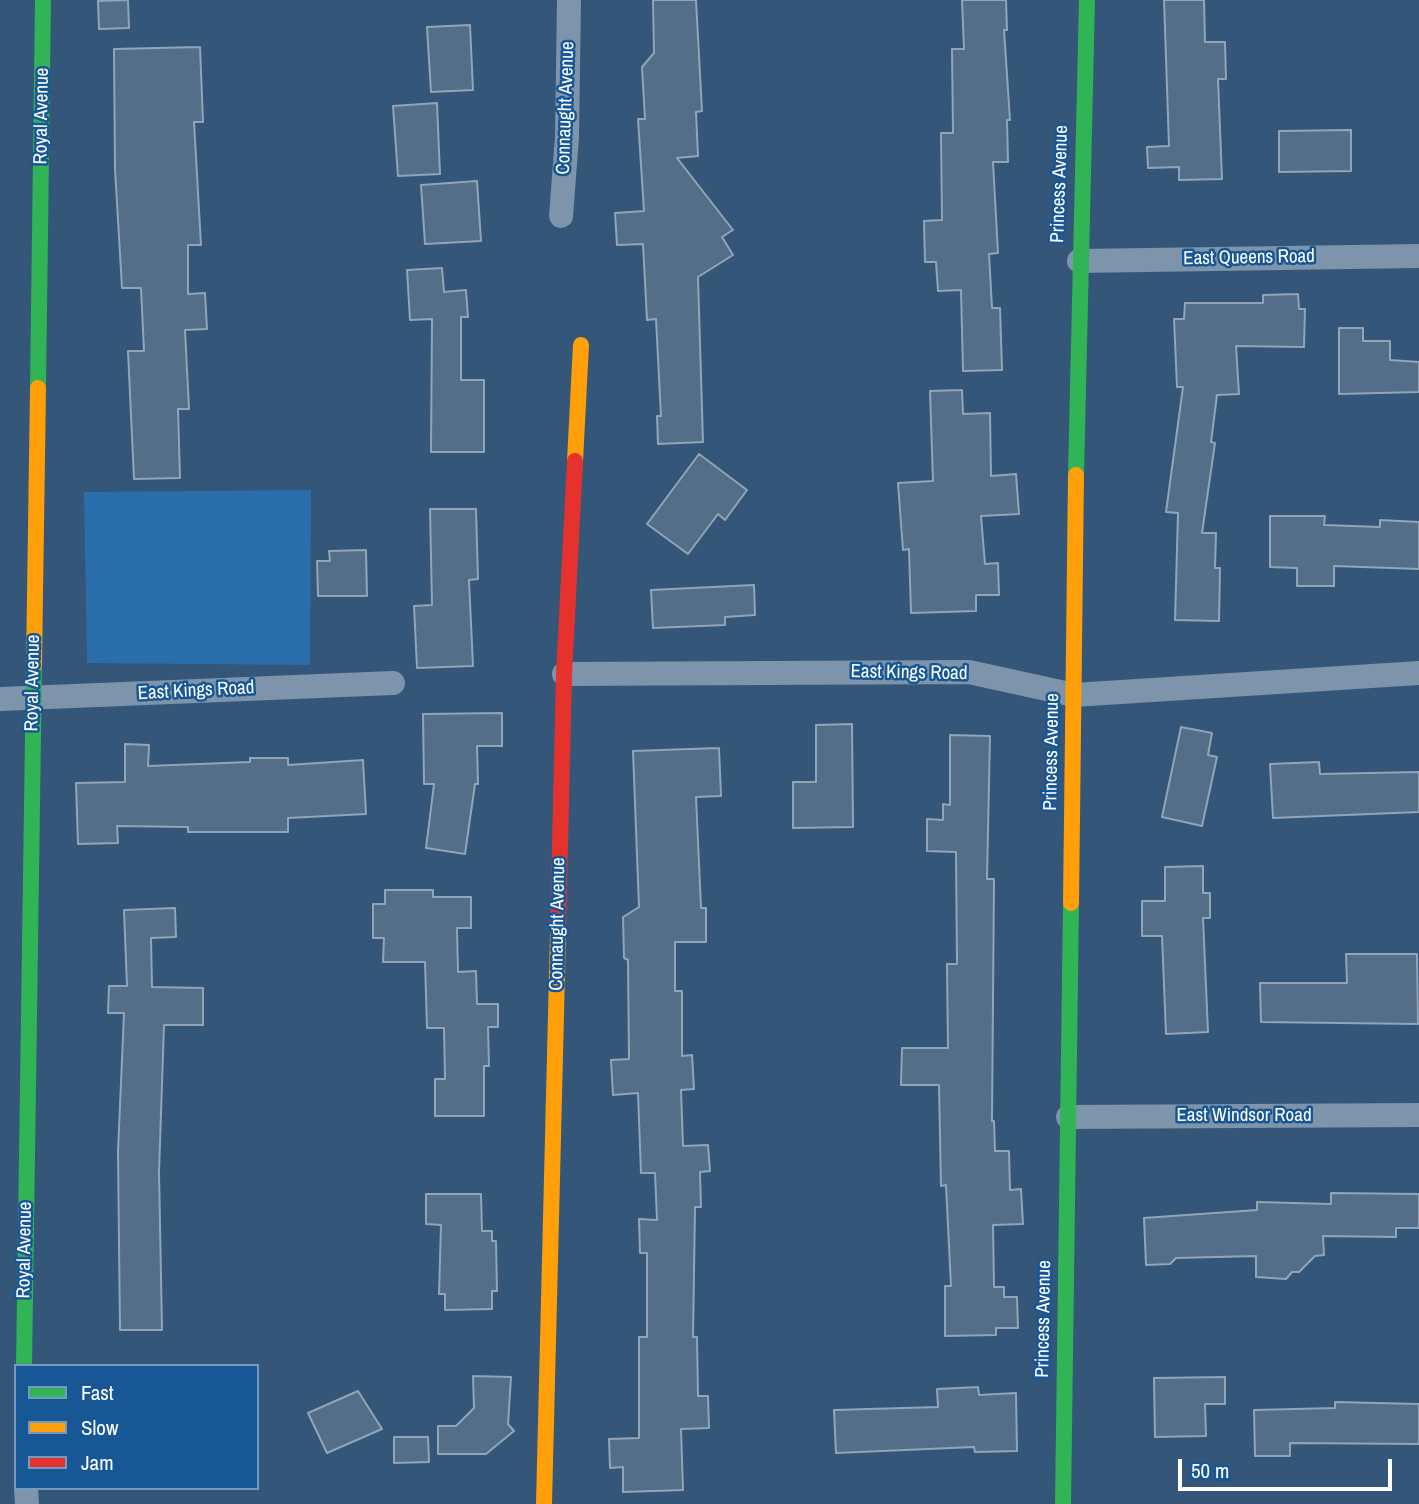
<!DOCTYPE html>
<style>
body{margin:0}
#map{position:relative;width:1419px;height:1504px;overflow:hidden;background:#345678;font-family:"Archivo Narrow",sans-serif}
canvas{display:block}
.legend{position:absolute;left:14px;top:1364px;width:245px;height:126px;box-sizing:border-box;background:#175795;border:2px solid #749abf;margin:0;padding:9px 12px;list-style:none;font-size:21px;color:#fff}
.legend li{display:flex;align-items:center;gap:14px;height:35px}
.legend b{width:35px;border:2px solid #749abf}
.scale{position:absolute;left:1178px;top:1459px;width:214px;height:32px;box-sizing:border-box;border:4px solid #fff;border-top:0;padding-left:9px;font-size:21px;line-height:24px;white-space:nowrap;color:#fff;-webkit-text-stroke:5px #175795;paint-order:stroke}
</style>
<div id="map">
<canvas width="1419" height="1504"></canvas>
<ul class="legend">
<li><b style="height:9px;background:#30b455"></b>Fast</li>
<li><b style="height:9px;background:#ff9f0a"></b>Slow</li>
<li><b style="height:9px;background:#e5322d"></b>Jam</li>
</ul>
<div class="scale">50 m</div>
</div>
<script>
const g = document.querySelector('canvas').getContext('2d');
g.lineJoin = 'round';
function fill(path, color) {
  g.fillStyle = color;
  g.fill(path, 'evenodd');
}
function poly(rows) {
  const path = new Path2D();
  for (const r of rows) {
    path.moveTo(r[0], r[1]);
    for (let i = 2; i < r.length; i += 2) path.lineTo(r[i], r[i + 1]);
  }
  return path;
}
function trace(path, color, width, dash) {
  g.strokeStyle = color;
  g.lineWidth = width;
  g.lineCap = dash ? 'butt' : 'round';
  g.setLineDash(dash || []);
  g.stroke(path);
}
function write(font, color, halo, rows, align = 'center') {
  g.font = font + ' "Archivo Narrow",sans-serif';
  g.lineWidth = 5;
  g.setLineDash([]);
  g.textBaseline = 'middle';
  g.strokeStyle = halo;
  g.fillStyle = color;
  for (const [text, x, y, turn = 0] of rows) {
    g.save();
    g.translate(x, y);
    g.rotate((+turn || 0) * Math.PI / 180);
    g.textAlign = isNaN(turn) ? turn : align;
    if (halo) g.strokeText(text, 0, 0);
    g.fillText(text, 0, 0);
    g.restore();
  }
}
const green = poly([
 [311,490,310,665,87,663,84,492]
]);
const building = poly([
 [128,0,129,28,99,29,98,1,128,0],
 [653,0,696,0,702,111,696,112,698,156,677,158,733,230,722,237,733,255,698,277,703,442,658,444,657,416,661,416,656,319,647,320,643,244,617,245,615,213,644,211,638,119,645,119,642,67,654,53,653,0],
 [962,0,1006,0,1007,30,1004,30,1010,120,1007,120,1008,162,993,162,998,253,989,254,992,308,1000,308,1002,370,963,371,961,290,938,291,936,262,925,262,924,221,942,220,941,133,953,133,952,49,964,49,962,0],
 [1164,0,1204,0,1205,42,1225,42,1226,79,1218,79,1222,179,1179,180,1179,167,1148,168,1147,147,1169,146,1164,0],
 [470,25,473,90,431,92,427,27,470,25],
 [200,47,203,122,194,122,201,245,188,245,188,294,205,293,207,329,185,330,189,409,178,409,180,478,134,479,128,351,144,351,141,288,122,288,115,169,114,49,200,47],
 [437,103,440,174,398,176,393,106,437,103],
 [1351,130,1351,171,1279,172,1279,131,1351,130],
 [477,181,481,241,425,244,421,185,477,181],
 [442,268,444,292,466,290,468,317,461,317,461,380,484,380,484,452,431,452,432,319,410,320,407,270,442,268],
 [1298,294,1299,309,1305,309,1304,347,1236,346,1239,394,1217,395,1211,442,1215,443,1202,533,1216,533,1215,568,1220,568,1219,621,1175,620,1178,513,1166,512,1183,387,1177,387,1174,319,1184,319,1185,303,1263,303,1263,295,1298,294],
 [1339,328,1363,328,1363,341,1390,341,1390,360,1419,362,1419,392,1339,394,1339,328],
 [962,390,963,414,990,413,991,476,1016,474,1019,514,981,516,985,564,998,563,999,595,976,595,976,611,911,613,909,549,903,550,898,483,933,481,930,391,962,390],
 [699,454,747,490,725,520,718,514,688,554,647,524,699,454],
 [430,509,476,509,478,579,469,580,473,666,417,668,414,606,432,605,430,509],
 [1270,516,1325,516,1324,525,1380,527,1380,520,1419,522,1419,569,1334,566,1334,586,1297,586,1297,568,1270,567,1270,516],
 [366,550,367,596,318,596,317,561,330,561,329,551,366,550],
 [754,585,755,615,725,617,725,625,653,628,651,590,754,585],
 [502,713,502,746,477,746,478,784,475,784,465,854,426,848,434,784,424,784,423,714,502,713],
 [852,724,853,827,793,828,793,782,816,782,816,725,852,724],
 [1181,727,1212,733,1208,755,1217,757,1202,826,1162,817,1181,727],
 [950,735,990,736,987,879,994,879,992,1121,994,1121,995,1151,1009,1151,1010,1190,1021,1189,1023,1224,993,1225,994,1287,1004,1287,1004,1297,1017,1297,1018,1328,996,1328,996,1335,945,1336,945,1286,951,1286,946,1185,941,1186,939,1085,901,1085,902,1048,948,1048,947,964,957,964,956,852,927,851,927,819,943,820,943,804,950,805,950,735],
 [125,744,149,745,148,766,250,762,250,758,288,758,288,765,363,760,366,814,288,818,288,832,188,832,188,827,117,826,118,843,78,844,76,783,125,782,125,744],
 [719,748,721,796,696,797,701,908,706,908,706,942,675,942,675,991,682,991,682,1056,692,1055,694,1089,681,1090,683,1146,708,1145,710,1171,700,1172,701,1207,695,1207,693,1337,697,1337,698,1396,708,1396,709,1428,681,1429,683,1490,623,1492,623,1467,610,1468,609,1439,639,1438,639,1337,647,1337,647,1253,640,1253,639,1219,657,1220,655,1173,641,1173,638,1093,613,1095,611,1060,629,1059,628,960,624,958,623,917,639,907,633,751,719,748],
 [1319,762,1320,774,1419,772,1419,812,1273,818,1270,764,1319,762],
 [1203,866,1203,893,1210,893,1210,918,1203,918,1208,1032,1166,1034,1162,936,1142,936,1142,901,1165,901,1165,867,1203,866],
 [385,890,433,890,433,897,471,897,471,928,457,928,458,972,476,971,477,1004,498,1004,498,1027,488,1027,489,1066,484,1066,484,1116,435,1116,435,1079,445,1079,444,1028,427,1028,425,962,383,962,384,938,373,938,373,904,385,904,385,890],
 [175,908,176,937,151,938,152,987,203,988,203,1025,164,1025,159,1172,162,1330,120,1330,118,1152,124,1013,108,1013,109,986,127,986,124,910,175,908],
 [1346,954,1417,954,1418,1024,1261,1022,1260,983,1347,983,1346,954],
 [1331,1193,1419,1194,1419,1228,1396,1228,1396,1237,1323,1236,1324,1255,1315,1256,1299,1272,1292,1272,1286,1279,1256,1277,1256,1256,1176,1258,1170,1264,1146,1265,1144,1218,1257,1210,1257,1202,1331,1204,1331,1193],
 [426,1194,481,1194,482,1231,492,1231,492,1241,496,1241,497,1291,492,1291,492,1309,445,1310,445,1294,439,1294,441,1225,426,1224,426,1194],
 [473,1376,511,1377,508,1424,514,1431,486,1454,438,1454,438,1426,456,1426,474,1408,473,1376],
 [1225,1377,1225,1404,1205,1404,1206,1436,1155,1437,1154,1378,1225,1377],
 [978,1387,979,1395,1016,1393,1017,1451,975,1452,974,1447,836,1453,834,1410,938,1407,937,1389,978,1387],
 [358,1391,382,1429,327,1453,308,1413,358,1391],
 [1335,1402,1419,1404,1419,1444,1290,1443,1290,1456,1255,1456,1254,1410,1335,1408,1335,1402],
 [394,1437,428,1437,429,1462,394,1463,394,1437]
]);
const street = poly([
 [561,216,567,137,569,0],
 [1079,261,1419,256],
 [564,674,969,672,1074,695,1419,673],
 [0,699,393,683],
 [1068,1117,1419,1115],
 [26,1488,27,1504]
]);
const fast = poly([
 [38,388,43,0],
 [1076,475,1087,0],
 [24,1366,34,665],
 [1063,1504,1071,903]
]);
const slow = poly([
 [575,461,581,345],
 [34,665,38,388],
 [1071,903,1076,475],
 [544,1504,558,933]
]);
const jam = poly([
 [558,933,564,674,575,461]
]);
const streetNames = [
 ["Connaught Avenue",566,108,-88],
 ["Royal Avenue",42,116,-89],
 ["Princess Avenue",1060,184,-88],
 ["East Queens Road",1249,258,-1],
 ["East Kings Road",909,673,1],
 ["Royal Avenue",33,683,-89],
 ["East Kings Road",196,691,-3],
 ["Princess Avenue",1052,752,-89],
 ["Connaught Avenue",558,924,-89],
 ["East Windsor Road",1244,1116],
 ["Royal Avenue",25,1250,-89],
 ["Princess Avenue",1044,1319,-89]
];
fill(green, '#2b6eac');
fill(building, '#536e88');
trace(building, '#92a5b8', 2);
trace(street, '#7d94ab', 24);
trace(fast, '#30b455', 16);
trace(slow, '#ff9f0a', 16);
trace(jam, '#e5322d', 16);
write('19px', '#fff', '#175795', streetNames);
</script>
